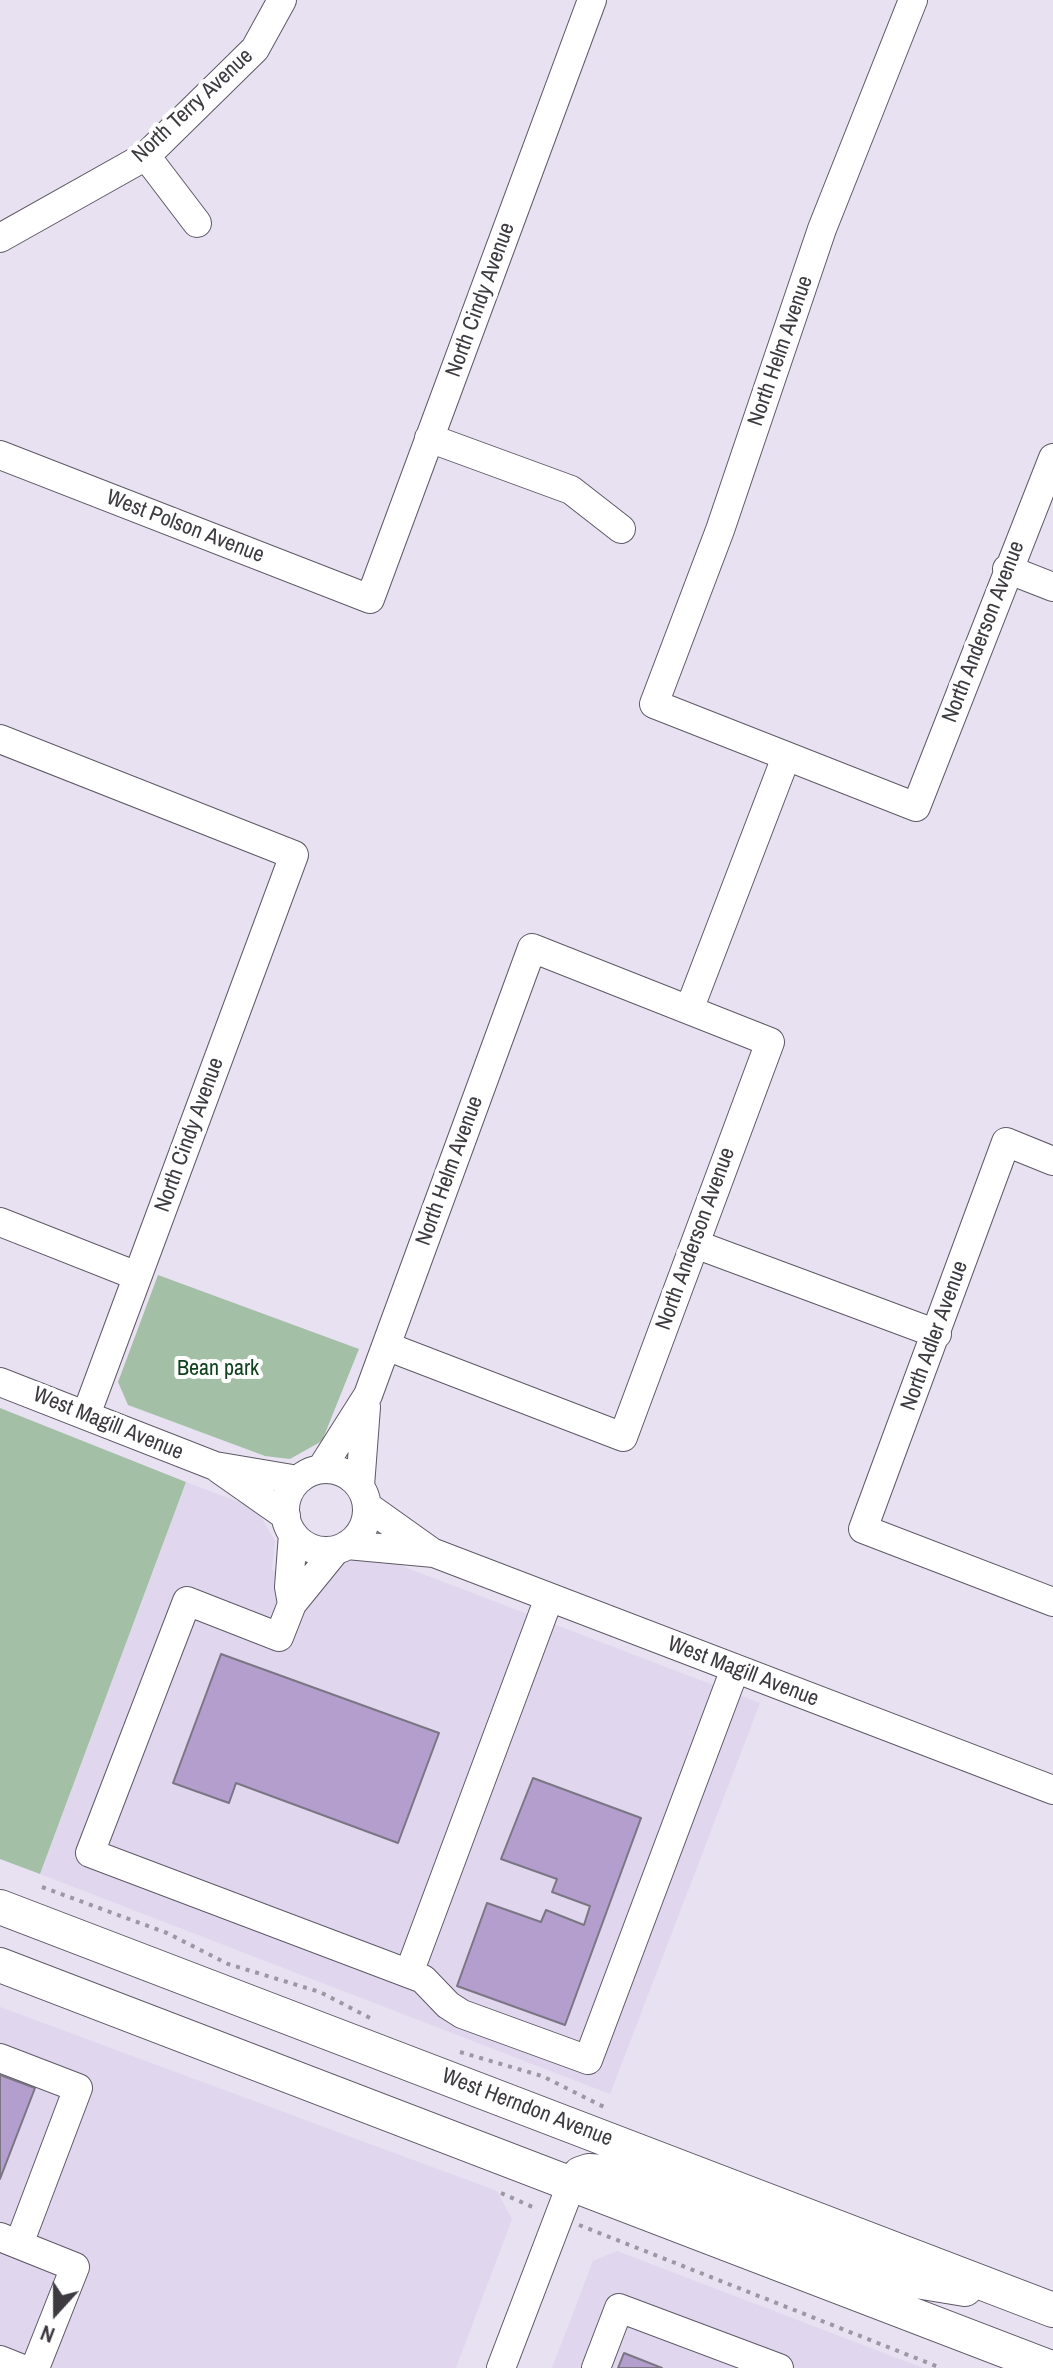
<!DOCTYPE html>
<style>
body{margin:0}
#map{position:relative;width:1053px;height:2368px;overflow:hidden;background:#e8e1f1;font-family:"Archivo Narrow",sans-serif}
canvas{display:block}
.north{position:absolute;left:16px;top:2272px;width:80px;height:80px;-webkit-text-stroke:6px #fff;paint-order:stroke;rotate:201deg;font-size:22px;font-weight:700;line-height:32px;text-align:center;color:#3d3a40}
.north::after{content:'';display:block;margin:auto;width:28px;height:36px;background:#3d3a40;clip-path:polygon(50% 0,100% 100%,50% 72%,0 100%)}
</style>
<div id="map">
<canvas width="1053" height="2368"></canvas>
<div class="north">N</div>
</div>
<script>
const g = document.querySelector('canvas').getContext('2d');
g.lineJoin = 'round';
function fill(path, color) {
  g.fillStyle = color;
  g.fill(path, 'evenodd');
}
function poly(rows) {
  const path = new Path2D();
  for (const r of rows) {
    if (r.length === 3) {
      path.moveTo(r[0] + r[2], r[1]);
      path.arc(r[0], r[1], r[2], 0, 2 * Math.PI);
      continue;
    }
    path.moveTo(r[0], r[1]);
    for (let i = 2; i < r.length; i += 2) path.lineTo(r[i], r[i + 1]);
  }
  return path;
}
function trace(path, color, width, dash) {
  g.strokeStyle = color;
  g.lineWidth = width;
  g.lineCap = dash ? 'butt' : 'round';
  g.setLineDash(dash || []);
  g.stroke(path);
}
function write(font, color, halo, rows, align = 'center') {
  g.font = font + ' "Archivo Narrow",sans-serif';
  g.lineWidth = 8;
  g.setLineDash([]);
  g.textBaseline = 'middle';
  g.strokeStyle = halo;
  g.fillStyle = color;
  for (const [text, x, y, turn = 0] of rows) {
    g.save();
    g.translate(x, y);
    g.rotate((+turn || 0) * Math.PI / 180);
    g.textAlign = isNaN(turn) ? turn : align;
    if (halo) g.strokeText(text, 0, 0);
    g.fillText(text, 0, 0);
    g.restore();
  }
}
const built = poly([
 [186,1482,244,1504,260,1515,275,1541,272,1570,319,1587,347,1557,373,1555,760,1703,610,2094,40,1874],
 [0,2007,497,2191,512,2219,456,2368,0,2368],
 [617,2251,923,2368,552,2368,593,2261]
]);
const green = poly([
 [158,1275,359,1349,322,1441,290,1459,265,1456,128,1405,118,1382],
 [0,1408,186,1482,40,1874,0,1859]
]);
const building = poly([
 [221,1654,439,1733,398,1843,236,1783,229,1803,173,1783,221,1654],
 [533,1778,641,1818,565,2025,457,1986,487,1903,541,1922,546,1910,584,1925,590,1906,552,1892,557,1879,501,1859,533,1778],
 [0,2075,35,2088,0,2179,0,2075],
 [624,2353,662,2368,618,2368,624,2353]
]);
const path = poly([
 [42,1887,167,1933,228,1964,320,1992,370,2018],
 [460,2052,542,2076,604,2107],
 [501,2193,537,2209],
 [579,2225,941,2368]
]);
const minor = poly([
 [913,0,822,229,720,530,654,704,916,807,1053,458],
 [146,156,197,223],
 [0,238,146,156,255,49,282,0],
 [429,438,571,490,621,529],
 [0,455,370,599,592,0],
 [1007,569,1053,587],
 [0,739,294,855,86,1415],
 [689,1010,786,757],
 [1053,1161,1006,1142,863,1529,1053,1602],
 [0,1222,137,1276],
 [695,1244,937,1334],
 [0,1382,215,1466,298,1480],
 [219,1469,286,1516],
 [321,1469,368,1395,532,948,770,1042,623,1437,386,1346],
 [326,1510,41],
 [360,1486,366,1407],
 [367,1506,433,1553],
 [347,1545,434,1553,1053,1790],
 [335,1551,292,1604,279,1637,187,1601,90,1853,423,1979,448,2005,462,2014,588,2060,735,1669],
 [292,1604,289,1587,293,1534],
 [409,1973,549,1598],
 [0,2058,78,2088,19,2244],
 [0,2237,75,2267,35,2368],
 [0,2360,20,2368],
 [501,2368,571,2185],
 [596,2368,619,2308,779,2368]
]);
const major = poly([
 [0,1907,1053,2310],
 [0,1965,1051,2368],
 [571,2185,580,2174,589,2171,619,2173,892,2277,965,2289]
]);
const streetNames = [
 ["North Terry Avenue",193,106,-43],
 ["North Cindy Avenue",481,300,-70],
 ["North Helm Avenue",781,351,-71],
 ["West Polson Avenue",185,527,21],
 ["North Anderson Avenue",984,632,-69],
 ["North Cindy Avenue",190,1135,-70],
 ["North Helm Avenue",450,1171,-70],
 ["North Anderson Avenue",696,1239,-70],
 ["North Adler Avenue",935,1336,-70],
 ["West Magill Avenue",108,1424,22],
 ["West Magill Avenue",743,1672,21],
 ["West Herndon Avenue",527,2108,21]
];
const parkNames = [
 ["Bean park",218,1369]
];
fill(built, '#e0d6ed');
fill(green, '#a3c0a6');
fill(building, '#b39ecd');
trace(building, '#7b7683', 2);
trace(minor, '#5e5966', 30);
trace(major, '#5e5966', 36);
trace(path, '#9c97a2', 4, [4, 6]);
trace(minor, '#fff', 28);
trace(major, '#fff', 34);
write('22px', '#3d3a40', '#fff', streetNames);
write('22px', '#0f411d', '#fff', parkNames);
</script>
